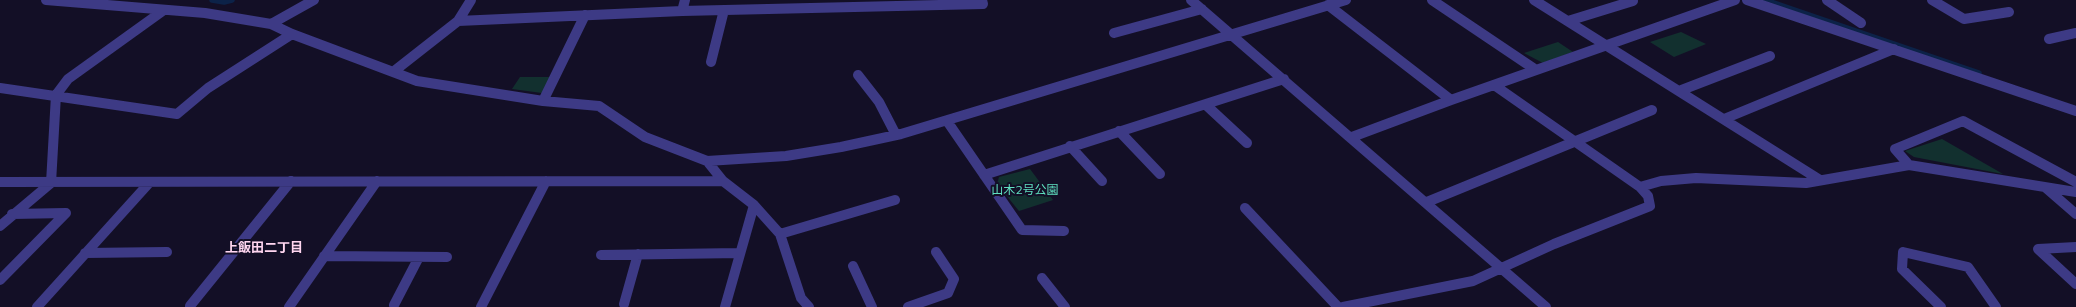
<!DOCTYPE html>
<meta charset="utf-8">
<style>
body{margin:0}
canvas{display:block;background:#130f26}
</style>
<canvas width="2076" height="307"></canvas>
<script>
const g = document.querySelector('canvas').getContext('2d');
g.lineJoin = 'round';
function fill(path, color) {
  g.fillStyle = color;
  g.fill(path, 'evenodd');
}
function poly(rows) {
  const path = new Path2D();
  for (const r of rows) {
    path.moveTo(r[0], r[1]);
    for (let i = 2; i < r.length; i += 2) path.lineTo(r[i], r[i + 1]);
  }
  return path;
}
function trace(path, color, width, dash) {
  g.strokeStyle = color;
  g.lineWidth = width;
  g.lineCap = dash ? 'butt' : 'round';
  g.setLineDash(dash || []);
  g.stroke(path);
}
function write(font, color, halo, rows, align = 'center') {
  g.font = font + ' Mulish,"Noto Sans JP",sans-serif';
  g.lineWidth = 4;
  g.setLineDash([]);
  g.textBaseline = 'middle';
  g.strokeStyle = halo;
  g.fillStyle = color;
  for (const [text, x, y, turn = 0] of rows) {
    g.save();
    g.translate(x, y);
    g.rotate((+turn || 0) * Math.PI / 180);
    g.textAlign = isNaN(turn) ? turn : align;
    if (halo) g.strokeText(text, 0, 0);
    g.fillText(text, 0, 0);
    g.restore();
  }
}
const green = poly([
 [1681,32,1706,44,1674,57,1650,42],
 [1558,42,1573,52,1543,63,1524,53],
 [520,77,552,77,542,93,512,89],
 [1942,139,2003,174,1914,157,1905,151],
 [1030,169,1053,200,1019,211,997,184,999,177]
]);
const stream = poly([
 [212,0,224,2,232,0],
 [1765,0,1979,73]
]);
const street = poly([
 [46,0,205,13,271,24,292,34,417,81,543,101,599,106,645,137,707,161,723,181,754,205,780,234,801,298,809,307],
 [1191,0,1546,307],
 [1432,0,1536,70],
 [1534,0,1820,180],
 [1747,0,2076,111],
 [1827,0,1861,23],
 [1932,0,1964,19,2009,12],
 [1328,5,1451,100],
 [682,11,685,0],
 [458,21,682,11,983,4,982,0],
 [1568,21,1633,1,1631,0],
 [271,24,314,0],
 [1114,33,1202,9],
 [2049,39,2076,33],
 [711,62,724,10],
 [393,72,458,21,471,0],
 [858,75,879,102,896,135],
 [0,88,177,114,208,88,292,34],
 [1679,91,1770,56],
 [543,101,585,15],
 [1206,105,1247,143],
 [1724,119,1894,49],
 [947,121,1022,230,1064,231],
 [1119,131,1160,174],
 [1352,137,1451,100,1735,0],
 [1070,146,1102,181],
 [707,161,786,156,841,147,901,134,1346,0],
 [1909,165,1895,149,1963,121,2076,182],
 [984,175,1284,79],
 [0,182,723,181],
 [1640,187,1661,181,1696,178,1806,183,1909,165,2076,192],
 [2046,188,2076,214],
 [1427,202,1652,110],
 [1245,208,1338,307],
 [0,226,51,183,56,95,68,79,164,10],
 [780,234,895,200],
 [2076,247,2038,249,2076,284],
 [85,253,167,252],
 [601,255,740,253],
 [324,256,447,257],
 [853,266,872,307],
 [1042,278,1065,307],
 [0,280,66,213,12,214],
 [624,304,638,254],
 [394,305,419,257],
 [190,306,291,181],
 [37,307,150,182],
 [289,307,377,181],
 [481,307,546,181],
 [725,307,754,205],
 [908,307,948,293,954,279,936,252],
 [1343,307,1473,281,1554,244,1650,206,1648,196,1640,187,1494,85],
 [1941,307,1902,269,1903,252,1968,267,1996,307]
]);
const parkNames = [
 ["山木2号公園",1025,190]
];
const neighbourhoodNames = [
 ["上飯田二丁目",264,248]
];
fill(green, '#12302f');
trace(stream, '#0c2248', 5.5);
trace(street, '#3d3a85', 10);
write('12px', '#5fe0c0', '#130f26', parkNames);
write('bold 13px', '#ffd6f0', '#130f26', neighbourhoodNames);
</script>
